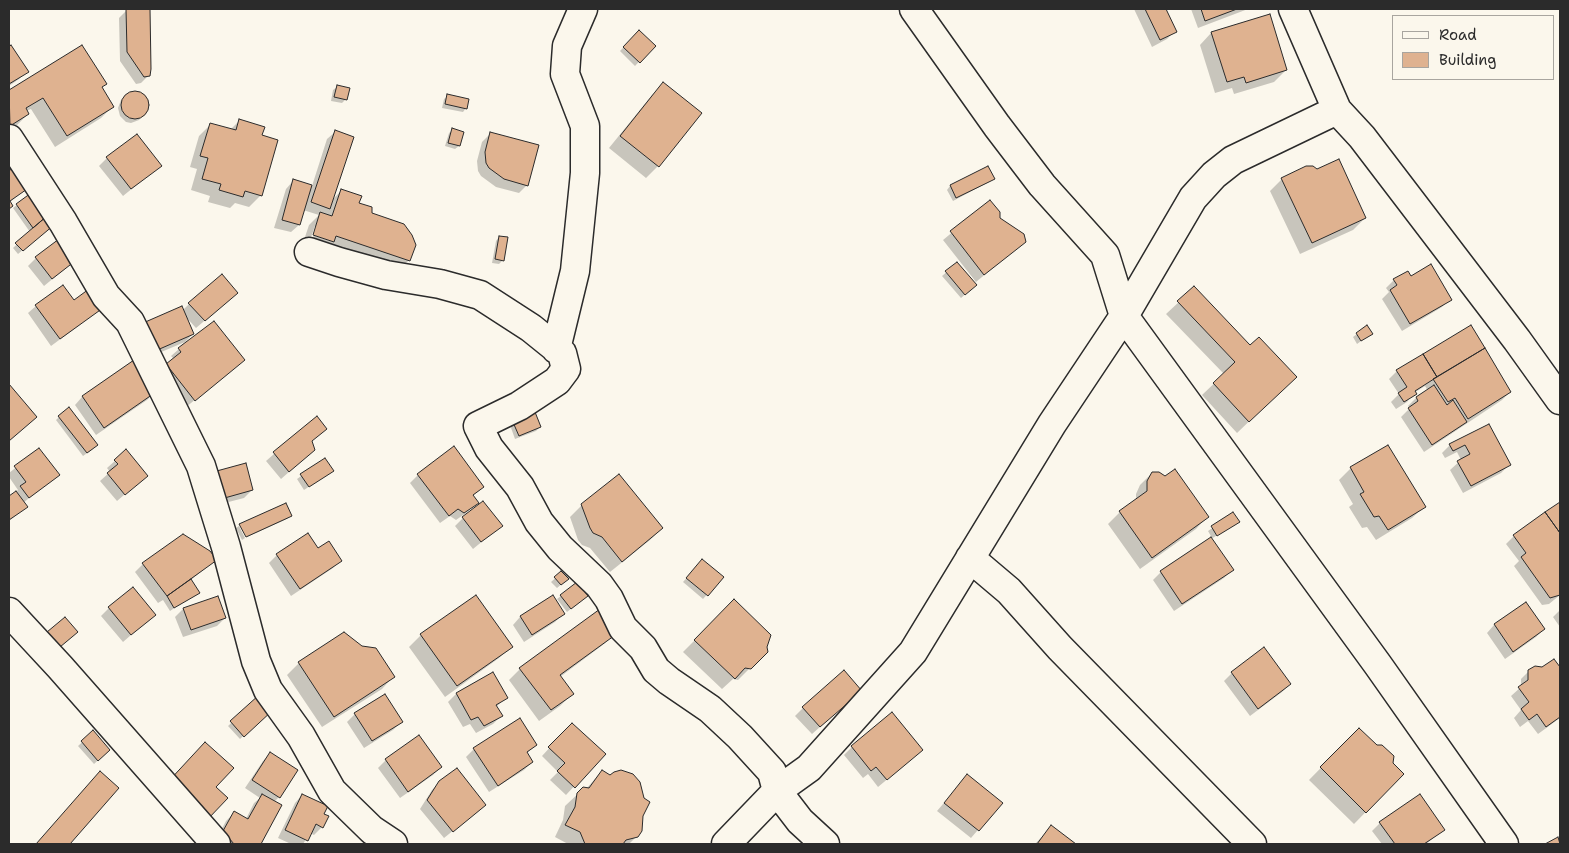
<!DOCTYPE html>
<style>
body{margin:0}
#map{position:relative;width:1569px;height:853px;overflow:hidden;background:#fbf7ec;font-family:"Shantell Sans",sans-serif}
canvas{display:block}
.frame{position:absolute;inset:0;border:10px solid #2b2b2b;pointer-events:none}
.legend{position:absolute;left:1392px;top:15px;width:162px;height:65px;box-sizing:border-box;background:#fbf7ec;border:1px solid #a8a59f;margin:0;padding:6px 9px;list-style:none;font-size:15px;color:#2b2b2b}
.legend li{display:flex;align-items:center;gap:10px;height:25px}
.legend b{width:25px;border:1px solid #a8a59f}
</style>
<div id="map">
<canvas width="1569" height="853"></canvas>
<div class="frame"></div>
<ul class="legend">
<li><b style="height:6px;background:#fbf7ec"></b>Road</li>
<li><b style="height:14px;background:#dfb290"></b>Building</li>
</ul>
</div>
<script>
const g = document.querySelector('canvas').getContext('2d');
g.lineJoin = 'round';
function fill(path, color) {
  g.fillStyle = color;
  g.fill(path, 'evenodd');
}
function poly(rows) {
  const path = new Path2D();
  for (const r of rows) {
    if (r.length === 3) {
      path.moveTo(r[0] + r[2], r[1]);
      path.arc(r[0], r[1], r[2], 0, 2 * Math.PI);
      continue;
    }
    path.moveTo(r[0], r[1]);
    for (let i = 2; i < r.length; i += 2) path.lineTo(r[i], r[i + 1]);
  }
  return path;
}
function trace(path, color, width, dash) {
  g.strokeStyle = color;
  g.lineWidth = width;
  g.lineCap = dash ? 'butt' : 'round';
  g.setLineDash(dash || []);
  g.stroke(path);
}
const shadow = poly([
 [1134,9,1164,9,1175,31,1167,39,1152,47],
 [1191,9,1248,9,1198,28],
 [127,10,149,75,141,83,136,84,120,61,119,18],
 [1269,16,1286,70,1274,82,1234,94,1232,88,1215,93,1200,45,1211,33],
 [639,31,654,46,635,66,620,51],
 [81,46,105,84,101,88,113,106,101,118,55,147,31,109,26,111,28,114,16,126,9,130,9,92],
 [11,47,27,71,19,79,9,86,9,48],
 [663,84,700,113,658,166,646,178,609,148,652,95],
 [337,87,346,99,342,103,331,101,333,90],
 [133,92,141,93,147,99,148,108,139,120,131,123,126,122,120,116,118,108,121,100],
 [448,96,466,108,463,112,442,108,444,99],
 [239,121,261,136,261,195,249,207,235,203,230,208,208,202,210,196,191,190,197,169,190,167,199,136,211,124,230,130],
 [453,130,459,146,455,149,445,146,449,133],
 [335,132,331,201,342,190,357,204,409,260,397,272,302,246,309,225,319,215,303,210,299,225,291,232,274,228,286,189,293,181,312,186,327,139],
 [315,226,317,226,312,241,310,240],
 [490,134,527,185,519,193,496,187,481,176,478,171,477,161,482,142],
 [107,158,160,166,123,196,99,166],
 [987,167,993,178,989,182,953,201,947,190,950,186],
 [15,168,28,187,9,203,11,206,9,208,9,173],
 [1282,179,1365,218,1353,230,1300,254,1270,191],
 [990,201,999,218,1024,242,976,282,943,240],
 [17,205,49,228,18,254,13,248,30,232,13,208],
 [499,237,503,260,499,264,492,263,496,241],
 [36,258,78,258,44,286,28,266],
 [957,263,971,289,961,298,942,276],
 [1394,280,1450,299,1442,307,1402,331,1382,299,1389,292,1386,288],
 [1194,288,1250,347,1283,389,1237,433,1202,395,1224,374,1166,314],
 [237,293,196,328,186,317,193,334,185,342,147,358,182,311,189,304],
 [73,301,101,307,93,315,51,346,28,313,36,306],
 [1357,334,1371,334,1357,344,1353,337],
 [179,349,236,367,186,407,166,365,174,359,171,356],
 [133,361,155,392,147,400,96,435,75,405,82,397],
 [1397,371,1510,392,1502,400,1424,452,1401,417,1410,408,1408,406,1416,398,1428,391,1425,386,1414,393,1407,402,1396,409,1391,402,1399,394,1389,379],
 [9,386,35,417,9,441],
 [534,413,540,427,536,431,515,439,510,425],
 [59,417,93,449,83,456,56,420],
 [316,417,311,442,305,458,281,479,266,461],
 [1488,425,1509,465,1501,473,1463,493,1450,470,1461,460,1457,452,1445,458,1442,453,1450,445],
 [1387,446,1424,507,1412,518,1376,540,1367,527,1362,528,1349,507,1353,504,1339,480,1351,468],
 [38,450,58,475,23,503,26,507,9,521,9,497,18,490,9,477,9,473],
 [126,451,138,483,117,501,100,481,110,472,107,468],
 [325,459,328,474,304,490,297,479],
 [214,473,252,490,244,498,213,506],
 [1152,473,1207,517,1196,529,1140,569,1108,524,1120,512,1136,501,1136,494,1140,485],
 [418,475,482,487,473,496,477,502,466,513,456,520,450,516,440,523,410,483],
 [1560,503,1560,595,1549,604,1542,605,1514,566,1519,561,1506,544,1514,536],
 [582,505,662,528,650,540,610,572,590,548,582,545,578,540,570,517],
 [467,514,501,526,473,549,455,526],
 [1233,514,1234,525,1211,539,1232,570,1224,578,1174,611,1153,580,1161,572,1212,538,1208,531],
 [290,516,287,519,247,537,241,525],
 [239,526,245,538,242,540,236,528],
 [318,550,340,560,333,568,291,596,269,563,277,555],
 [215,560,191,580,198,592,170,611,163,600,158,603,135,572,143,564],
 [699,564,722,578,703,599,683,582],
 [561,573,563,583,557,588,551,582],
 [576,584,587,596,567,612,557,599],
 [217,597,225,618,217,626,183,637,175,617,183,609],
 [552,597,563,614,555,622,524,642,513,625,520,617],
 [734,601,766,647,767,651,738,680,733,679,722,689,683,652],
 [1526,603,1544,629,1536,637,1505,659,1487,633,1494,625],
 [109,608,146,622,123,642,101,616],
 [1560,610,1560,627,1553,617],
 [616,632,604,644,560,677,572,694,560,706,539,721,509,680,520,669],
 [421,635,511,647,499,658,445,697,409,647],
 [1554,660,1560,669,1560,718,1538,734,1528,721,1520,727,1514,718,1521,710,1511,696,1521,687,1521,679,1529,671,1542,669],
 [299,663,393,677,382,689,322,727,287,675],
 [493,673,506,698,496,707,501,716,493,724,476,733,470,724,463,727,448,702,456,694],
 [1232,673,1290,684,1282,692,1250,716,1224,681],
 [259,697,271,710,240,739,228,726],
 [853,698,812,734,795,716,803,708],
 [355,714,401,722,393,730,364,748,347,722],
 [1359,729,1403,774,1354,824,1309,780],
 [93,732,109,750,94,764,78,746],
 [564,732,604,754,566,795,550,780,558,772,542,756],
 [536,745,527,753,532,762,524,770,489,792,466,757,474,749],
 [852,747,914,757,878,787,868,774,863,778,844,755],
 [271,753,279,797,274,802,280,805,260,844,220,844,216,840,226,821,234,813,246,819,254,803,260,798,245,788,263,761],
 [386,760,441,767,433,775,400,798,378,768],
 [602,771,642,815,637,836,629,844,568,844,555,837,563,820,565,806,583,789,586,789],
 [440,782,485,805,444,838,420,809,432,790],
 [960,784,1001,803,971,838,937,811],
 [302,795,323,814,322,827,314,835,310,833,303,844,291,844,278,838,295,803],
 [1380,823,1443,830,1426,844,1382,844,1372,831],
 [1051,827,1074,844,1035,844]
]);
const building = poly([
 [126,9,150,9,151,69,150,76,144,77,127,52,126,9],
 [1145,9,1166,9,1177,32,1160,40,1145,9],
 [1201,9,1237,9,1205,21,1201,9],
 [1270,14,1287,70,1246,83,1244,77,1227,82,1211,32,1270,14],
 [639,30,656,46,640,63,623,47,639,30],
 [11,45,29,72,9,84,9,47,11,45],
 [82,45,107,84,102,87,114,107,67,136,43,98,26,108,29,114,10,126,9,90,82,45],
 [663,82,702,113,659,167,620,136,663,82],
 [337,85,350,88,347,100,334,97,337,85],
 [135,105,14],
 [447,94,469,99,467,109,445,104,447,94],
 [239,119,265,127,262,135,278,140,262,196,245,191,243,197,219,190,221,184,202,179,208,158,200,156,210,123,236,130,239,119],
 [452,128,464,132,460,146,448,143,452,128],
 [335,130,354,137,330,209,311,202,335,130],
 [490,132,539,145,528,186,504,179,489,168,486,163,485,152,490,132],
 [137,134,162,166,131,189,106,157,137,134],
 [1339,159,1366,218,1312,243,1281,178,1306,166,1313,166,1317,169,1339,159],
 [15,166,30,187,10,201,13,206,9,209,9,171,15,166],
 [988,166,995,179,956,198,950,185,988,166],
 [293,179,312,185,300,225,282,220,293,179],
 [341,189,362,196,359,203,372,207,372,213,404,224,412,235,416,245,410,261,336,236,334,242,313,235,320,212,332,216,341,189],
 [31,193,47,216,33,228,16,204,31,193],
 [990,200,1000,212,1000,218,1024,234,1026,242,984,275,950,231,990,200],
 [47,216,54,225,23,251,15,243,47,216],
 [63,236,79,258,52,279,35,257,63,236],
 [499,236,508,237,504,261,495,259,499,236],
 [957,262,977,285,965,295,945,271,957,262],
 [1431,264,1452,300,1410,324,1390,290,1397,285,1393,279,1408,271,1411,276,1431,264],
 [222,274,238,293,205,321,188,303,222,274],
 [63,285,74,300,89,289,103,308,60,339,35,305,63,285],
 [1194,286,1250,345,1259,337,1297,377,1249,422,1213,383,1235,362,1177,301,1194,286],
 [182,306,194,334,155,351,143,323,182,306],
 [214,321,245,360,195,401,166,364,181,352,178,348,214,321],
 [1367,325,1373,334,1361,341,1356,333,1367,325],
 [1471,325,1485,348,1437,377,1423,354,1471,325],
 [1485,348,1511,392,1468,419,1455,398,1448,402,1433,379,1485,348],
 [1423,354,1437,377,1415,391,1417,394,1404,402,1398,393,1407,387,1396,370,1423,354],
 [134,360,156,392,104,428,82,396,134,360],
 [9,384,37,417,9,441,9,384],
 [1434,385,1447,405,1453,400,1467,422,1432,445,1408,408,1418,401,1416,397,1434,385],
 [69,407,98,445,87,453,58,416,69,407],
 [535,412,541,427,519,436,512,420,535,412],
 [317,416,327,429,312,441,315,450,289,472,273,452,317,416],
 [1489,424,1511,465,1471,486,1457,461,1470,454,1465,445,1453,451,1449,444,1489,424],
 [1388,445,1426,507,1388,530,1379,516,1374,517,1360,494,1364,492,1350,467,1388,445],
 [454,446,484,487,473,495,479,503,464,513,458,509,449,516,417,474,454,446],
 [39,448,60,475,29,498,20,486,26,482,14,466,39,448],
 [126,449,148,476,125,495,107,473,118,464,114,460,126,449],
 [325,458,334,471,309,487,300,474,325,458],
 [246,463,253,490,221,499,213,472,246,463],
 [1175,469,1209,517,1152,558,1119,511,1147,491,1147,481,1152,472,1159,472,1165,476,1175,469],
 [619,474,663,528,622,562,602,537,593,533,590,528,581,504,619,474],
 [16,491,28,507,9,520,9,496,16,491],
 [483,501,503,526,481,542,462,517,483,501],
 [1560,502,1560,533,1545,512,1560,502],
 [286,503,292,516,246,537,239,524,286,503],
 [1233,512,1240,522,1217,536,1211,526,1233,512],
 [1545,512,1560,533,1560,595,1550,598,1521,557,1526,553,1513,535,1545,512],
 [308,533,318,548,329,541,342,561,300,589,276,554,308,533],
 [183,534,210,551,217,560,167,596,142,563,183,534],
 [1211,537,1234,570,1182,604,1160,571,1211,537],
 [702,559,724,577,708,596,686,578,702,559],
 [561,571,569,579,561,585,554,577,561,571],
 [191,579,200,593,174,608,167,596,191,579],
 [577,582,588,596,571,609,560,595,577,582],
 [133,587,156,615,131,635,108,607,133,587],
 [476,595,513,647,457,686,420,634,476,595],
 [553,595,565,614,532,635,520,616,553,595],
 [218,596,226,618,191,630,183,608,218,596],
 [734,599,771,635,767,647,768,652,751,669,745,668,735,679,694,640,734,599],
 [1526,602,1545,629,1513,652,1494,624,1526,602],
 [600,609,618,633,560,675,574,694,551,710,519,668,600,609],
 [65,617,78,632,60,647,47,632,65,617],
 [344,632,362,646,376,648,395,677,334,717,298,662,344,632],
 [1264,647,1291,684,1258,709,1231,672,1264,647],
 [1554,659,1560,667,1560,717,1546,727,1537,714,1529,720,1521,709,1529,702,1518,687,1528,680,1528,670,1535,666,1542,667,1554,659],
 [844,670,862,691,820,727,802,707,844,670],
 [493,672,508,698,496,705,503,716,484,726,478,717,471,720,456,693,493,672],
 [385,694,403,722,372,741,354,713,385,694],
 [259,695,273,710,244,737,230,721,259,695],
 [892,712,923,750,887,780,876,767,871,771,851,746,892,712],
 [520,718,537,745,527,752,533,762,498,786,473,748,520,718],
 [572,723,606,754,575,788,557,771,565,763,548,747,572,723],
 [1359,728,1377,745,1382,745,1394,756,1393,763,1404,774,1366,813,1320,767,1359,728],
 [93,730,110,750,98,761,81,741,93,730],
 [419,735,442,767,408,792,385,759,419,735],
 [205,742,234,768,216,787,228,798,207,820,167,783,205,742],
 [270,752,298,770,280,798,252,780,270,752],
 [457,768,486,805,453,832,427,800,439,781,457,768],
 [602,770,610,775,614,772,621,770,633,774,640,782,644,798,650,802,643,816,642,831,638,837,626,840,623,844,585,844,580,832,565,825,575,807,577,793,583,787,589,788,602,770],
 [100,771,119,788,70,844,36,844,100,771],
 [967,774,1003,803,979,831,944,803,967,774],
 [262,794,282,805,261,844,234,844,223,831,234,811,248,819,262,794],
 [302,794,328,806,324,814,329,816,323,828,316,824,308,841,285,830,302,794],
 [1420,794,1445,830,1424,844,1395,844,1379,822,1420,794],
 [1051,825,1076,844,1037,844,1051,825],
 [1558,837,1560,844,1545,844,1558,837]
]);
const minor = poly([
 [914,9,997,126,1042,185,1105,255,1124,316,1378,665,1504,844],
 [1293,9,1337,110,1362,137,1517,340,1560,400],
 [9,139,63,222,106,296,130,322,201,466,226,547,256,661,268,690,301,736,332,791,372,830,393,844],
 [309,252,339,262,386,275,440,284,480,295,531,328,562,353,566,369,557,381,519,406,478,426,489,448,520,487,539,522,560,548,599,585,609,599,623,628,643,648,656,670,669,681,710,709,740,737,772,772,777,791,800,821,825,844],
 [556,349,575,271,585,173,585,126,565,74,567,46,583,9],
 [970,558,1009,591,1060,648,1252,844],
 [9,612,60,667,216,844],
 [726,844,777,791,809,768,913,652,1052,424,1124,316,1193,198,1214,175,1233,160,1337,110]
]);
fill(shadow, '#0003');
fill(building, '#dfb290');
trace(building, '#2b2b2b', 1);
trace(minor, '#2b2b2b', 31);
trace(minor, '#fbf7ec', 28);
</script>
